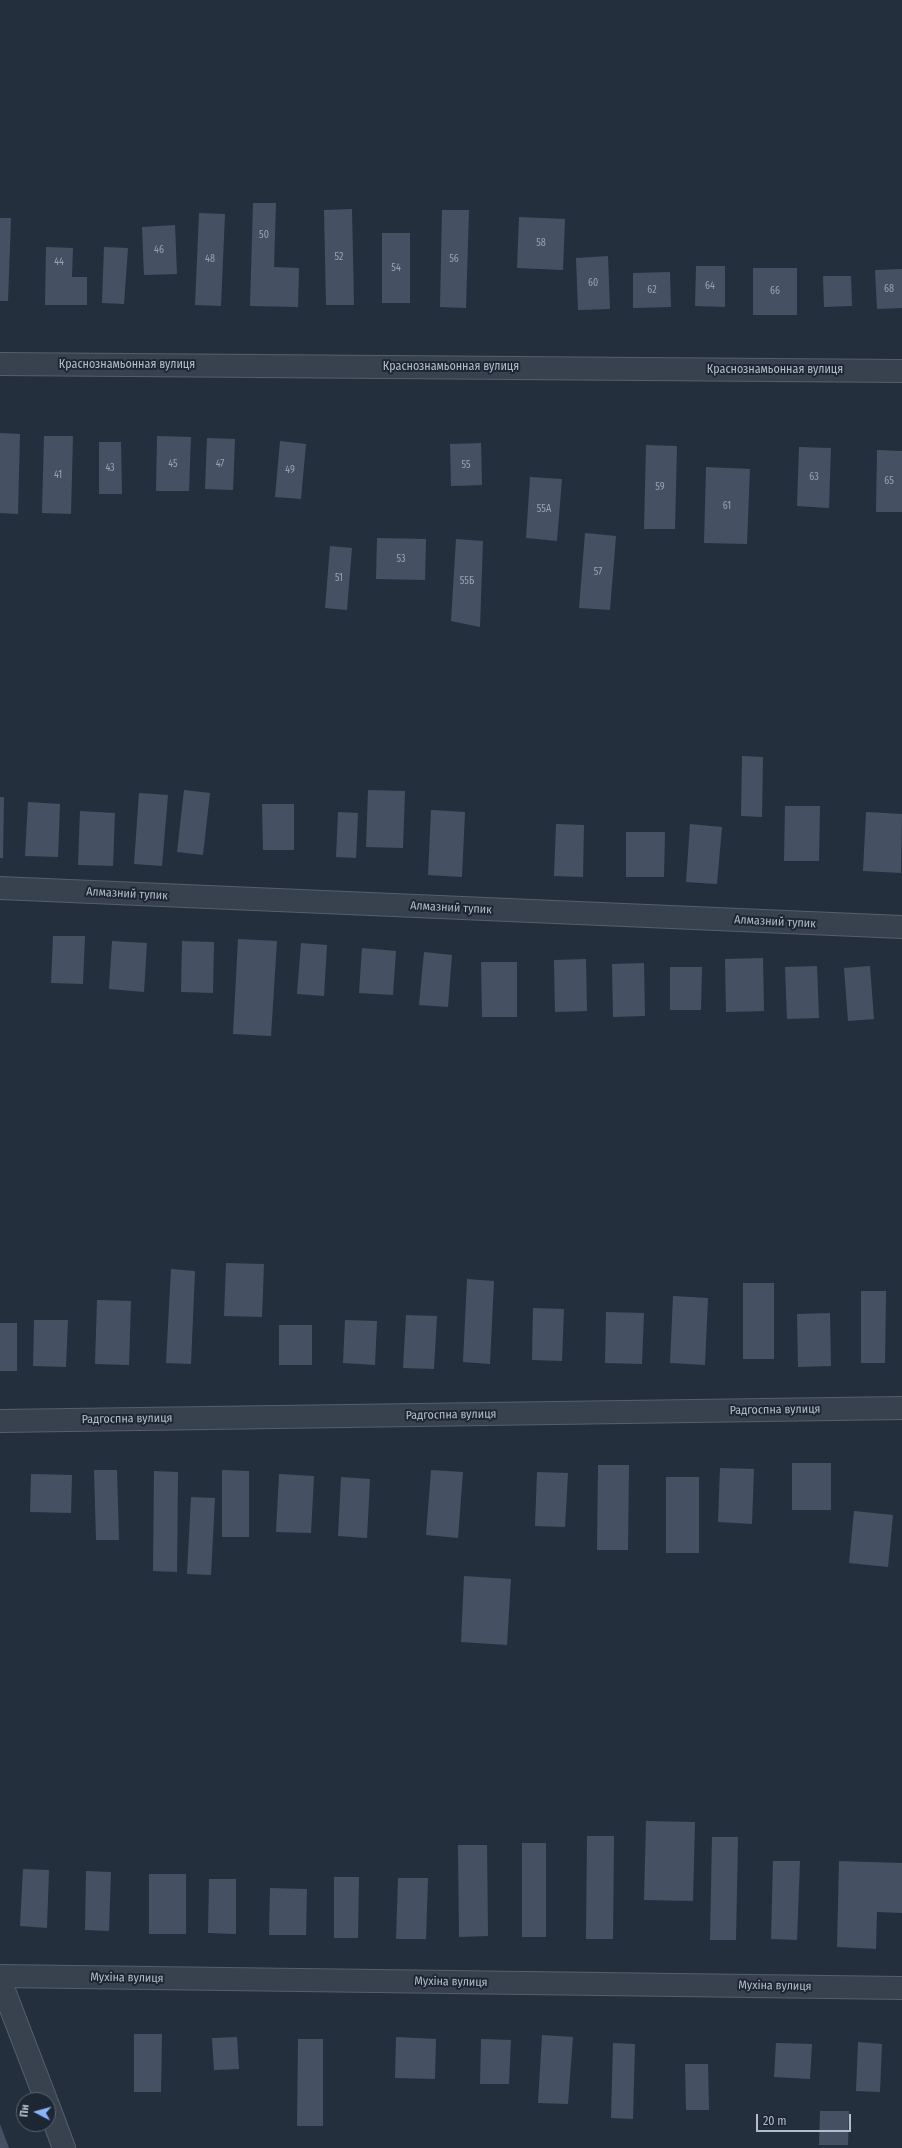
<!DOCTYPE html>
<meta charset="utf-8">
<style>
body{margin:0}
#map{position:relative;width:902px;height:2148px;overflow:hidden;background:#242f3e;font-family:"Fira Sans Condensed",sans-serif}
canvas{display:block}
.north{position:absolute;left:16px;top:2092px;width:40px;height:40px;box-sizing:border-box;background:#1d2633;border:1px solid #59626f;border-radius:50%;rotate:276deg;font-size:11px;font-weight:700;line-height:16px;text-align:center;color:#b4bcc9}
.north::after{content:'';display:block;margin:auto;width:14px;height:18px;background:#8ab4f8;clip-path:polygon(50% 0,100% 100%,50% 72%,0 100%)}
.scale{position:absolute;left:756px;top:2114px;width:95px;height:18px;box-sizing:border-box;border:2px solid #b4bcc9;border-top:0;padding-left:5px;font-size:12px;line-height:14px;white-space:nowrap;color:#b4bcc9;-webkit-text-stroke:3px #1d2633;paint-order:stroke}
</style>
<div id="map">
<canvas width="902" height="2148"></canvas>
<div class="north">Пн</div>
<div class="scale">20 m</div>
</div>
<script>
const g = document.querySelector('canvas').getContext('2d');
g.lineJoin = 'round';
function fill(path, color) {
  g.fillStyle = color;
  g.fill(path, 'evenodd');
}
function poly(rows) {
  const path = new Path2D();
  for (const r of rows) {
    path.moveTo(r[0], r[1]);
    for (let i = 2; i < r.length; i += 2) path.lineTo(r[i], r[i + 1]);
  }
  return path;
}
function trace(path, color, width, dash) {
  g.strokeStyle = color;
  g.lineWidth = width;
  g.lineCap = dash ? 'butt' : 'round';
  g.setLineDash(dash || []);
  g.stroke(path);
}
function write(font, color, halo, rows, align = 'center') {
  g.font = font + ' "Fira Sans Condensed",sans-serif';
  g.lineWidth = 4;
  g.setLineDash([]);
  g.textBaseline = 'middle';
  g.strokeStyle = halo;
  g.fillStyle = color;
  for (const [text, x, y, turn = 0] of rows) {
    g.save();
    g.translate(x, y);
    g.rotate((+turn || 0) * Math.PI / 180);
    g.textAlign = isNaN(turn) ? turn : align;
    if (halo) g.strokeText(text, 0, 0);
    g.fillText(text, 0, 0);
    g.restore();
  }
}
const building = poly([
 [253,203,276,203,274,267,299,268,298,307,250,306],
 [352,209,354,305,326,305,324,210],
 [442,210,469,210,466,308,440,307],
 [199,213,225,214,221,306,195,305],
 [519,217,565,219,563,270,517,268],
 [0,218,11,218,8,301,0,301],
 [175,225,177,274,144,275,142,227],
 [382,233,410,233,410,303,382,303],
 [46,247,73,248,72,277,87,277,87,305,45,305],
 [104,247,128,248,124,304,102,303],
 [608,256,610,309,578,310,576,258],
 [696,266,725,266,725,307,695,306],
 [753,268,797,268,797,315,753,315],
 [902,269,902,308,877,309,875,270],
 [670,272,671,307,633,308,633,273],
 [823,276,851,276,852,306,824,307],
 [0,433,20,434,18,514,0,513],
 [44,436,73,436,71,514,42,513],
 [157,436,191,437,189,491,156,491],
 [207,438,235,439,233,490,205,489],
 [280,441,306,444,301,499,275,497],
 [99,442,121,442,122,494,99,494],
 [481,443,482,485,451,486,450,444],
 [646,445,677,446,675,529,644,529],
 [799,447,831,448,829,508,797,506],
 [877,450,902,451,902,512,876,512],
 [706,467,750,469,747,544,704,543],
 [530,477,562,479,557,541,526,538],
 [585,533,616,536,610,610,579,608],
 [377,538,426,539,425,580,376,579],
 [456,539,483,541,480,627,451,621],
 [330,546,352,548,347,610,325,608],
 [742,756,763,757,762,817,741,816],
 [184,790,210,793,203,855,177,852],
 [368,790,405,791,403,848,366,847],
 [139,793,168,795,162,866,134,864],
 [0,797,4,797,3,858,0,858],
 [28,802,60,804,58,857,25,856],
 [262,804,294,804,294,850,263,850],
 [785,806,820,806,819,861,784,861],
 [431,810,465,812,462,877,428,875],
 [80,811,115,813,113,866,78,865],
 [338,812,358,813,356,858,336,857],
 [866,812,902,814,901,873,863,871],
 [556,824,584,825,583,877,554,876],
 [690,824,722,827,717,884,686,882],
 [626,832,665,832,664,877,626,877],
 [53,936,85,936,83,984,51,983],
 [238,939,277,941,271,1036,233,1034],
 [112,941,147,943,144,992,109,989],
 [182,941,214,942,213,993,181,992],
 [301,943,327,945,324,996,297,994],
 [362,948,396,951,393,995,359,993],
 [424,952,452,955,448,1007,419,1005],
 [763,958,764,1011,726,1012,725,959],
 [586,959,587,1011,555,1012,554,960],
 [481,962,517,962,517,1017,482,1017],
 [644,963,645,1016,613,1017,612,964],
 [817,966,819,1018,787,1019,785,967],
 [870,966,874,1019,848,1021,844,968],
 [670,967,702,967,701,1010,670,1010],
 [226,1263,264,1264,262,1317,224,1316],
 [171,1269,195,1271,191,1364,166,1363],
 [467,1279,494,1281,490,1364,463,1362],
 [743,1283,774,1283,774,1359,743,1359],
 [861,1291,886,1291,885,1363,861,1363],
 [673,1296,708,1298,705,1365,670,1363],
 [97,1300,131,1301,129,1365,95,1364],
 [533,1308,564,1309,562,1361,532,1360],
 [606,1312,644,1313,642,1364,605,1363],
 [830,1313,831,1366,798,1367,797,1314],
 [406,1315,437,1316,434,1369,403,1368],
 [34,1320,68,1320,66,1367,33,1366],
 [345,1320,377,1321,375,1365,343,1363],
 [0,1323,17,1323,17,1371,0,1371],
 [279,1325,312,1325,312,1365,279,1365],
 [792,1463,831,1463,831,1510,792,1510],
 [598,1465,629,1465,628,1550,597,1550],
 [720,1468,754,1469,752,1524,718,1522],
 [94,1470,117,1470,119,1540,96,1540],
 [222,1470,249,1471,249,1537,222,1537],
 [431,1470,463,1472,458,1538,426,1535],
 [154,1471,178,1472,177,1572,153,1571],
 [537,1472,568,1473,565,1527,535,1526],
 [31,1474,72,1475,71,1513,30,1512],
 [279,1474,314,1476,311,1533,276,1532],
 [341,1477,370,1479,367,1538,338,1536],
 [666,1477,699,1477,699,1553,666,1553],
 [191,1497,215,1498,211,1575,187,1574],
 [854,1511,893,1515,888,1567,849,1563],
 [464,1576,511,1579,507,1645,461,1642],
 [646,1821,695,1822,693,1901,644,1900],
 [587,1836,614,1836,613,1939,586,1939],
 [712,1837,738,1837,736,1940,710,1940],
 [522,1843,546,1843,546,1937,522,1937],
 [458,1845,487,1845,488,1936,459,1937],
 [773,1861,800,1861,797,1940,771,1939],
 [839,1861,902,1863,902,1913,877,1912,876,1949,837,1947],
 [23,1869,49,1870,47,1928,20,1926],
 [86,1871,111,1872,109,1931,85,1930],
 [149,1874,186,1874,186,1934,149,1934],
 [334,1877,359,1877,358,1938,334,1938],
 [398,1878,428,1878,426,1939,396,1939],
 [209,1879,236,1879,236,1934,208,1933],
 [270,1888,307,1889,306,1935,269,1935],
 [134,2034,162,2034,161,2092,134,2092],
 [542,2035,573,2037,568,2104,538,2103],
 [237,2037,239,2069,214,2070,212,2038],
 [396,2037,436,2039,435,2079,395,2078],
 [298,2039,323,2039,323,2126,297,2126],
 [481,2039,511,2040,509,2084,480,2084],
 [858,2042,882,2044,880,2092,856,2091],
 [613,2043,635,2044,633,2119,611,2118],
 [776,2043,812,2044,810,2079,774,2077],
 [685,2064,708,2064,709,2110,686,2110],
 [820,2111,849,2111,848,2145,819,2145],
 [0,2124,9,2148,0,2148]
]);
const minor = poly([
 [0,364,902,371],
 [0,888,902,927],
 [0,1421,902,1408],
 [0,1976,902,1988],
 [0,1980,46,2100],
 [48,2105,64,2148]
]);
const numberNames = [
 ["50",264,235],
 ["58",541,243],
 ["46",159,250],
 ["52",339,257],
 ["48",210,259],
 ["56",454,259],
 ["44",59,262],
 ["54",396,268],
 ["60",593,283],
 ["64",710,286],
 ["68",889,289],
 ["62",652,290],
 ["66",775,291],
 ["45",173,464],
 ["47",220,464],
 ["55",466,465],
 ["43",110,468],
 ["49",290,470],
 ["41",58,475],
 ["63",814,477],
 ["65",889,481],
 ["59",660,487],
 ["61",727,506],
 ["55А",544,509],
 ["53",401,559],
 ["57",598,572],
 ["51",339,578],
 ["55Б",467,581]
];
const streetNames = [
 ["Краснознамьонная вулиця",127,365],
 ["Краснознамьонная вулиця",451,367],
 ["Краснознамьонная вулиця",775,370],
 ["Алмазний тупик",127,894,3],
 ["Алмазний тупик",451,908,3],
 ["Алмазний тупик",775,922,3],
 ["Радгоспна вулиця",775,1410,-1],
 ["Радгоспна вулиця",451,1415,-1],
 ["Радгоспна вулиця",127,1419,-1],
 ["Мухіна вулиця",127,1978,1],
 ["Мухіна вулиця",451,1982,1],
 ["Мухіна вулиця",775,1986,1]
];
fill(building, '#455162');
trace(minor, '#565f6c', 24);
trace(minor, '#38414e', 22);
write('10px', '#98a1af', null, numberNames);
write('12px', '#b4bcc9', '#1d2633', streetNames);
</script>
